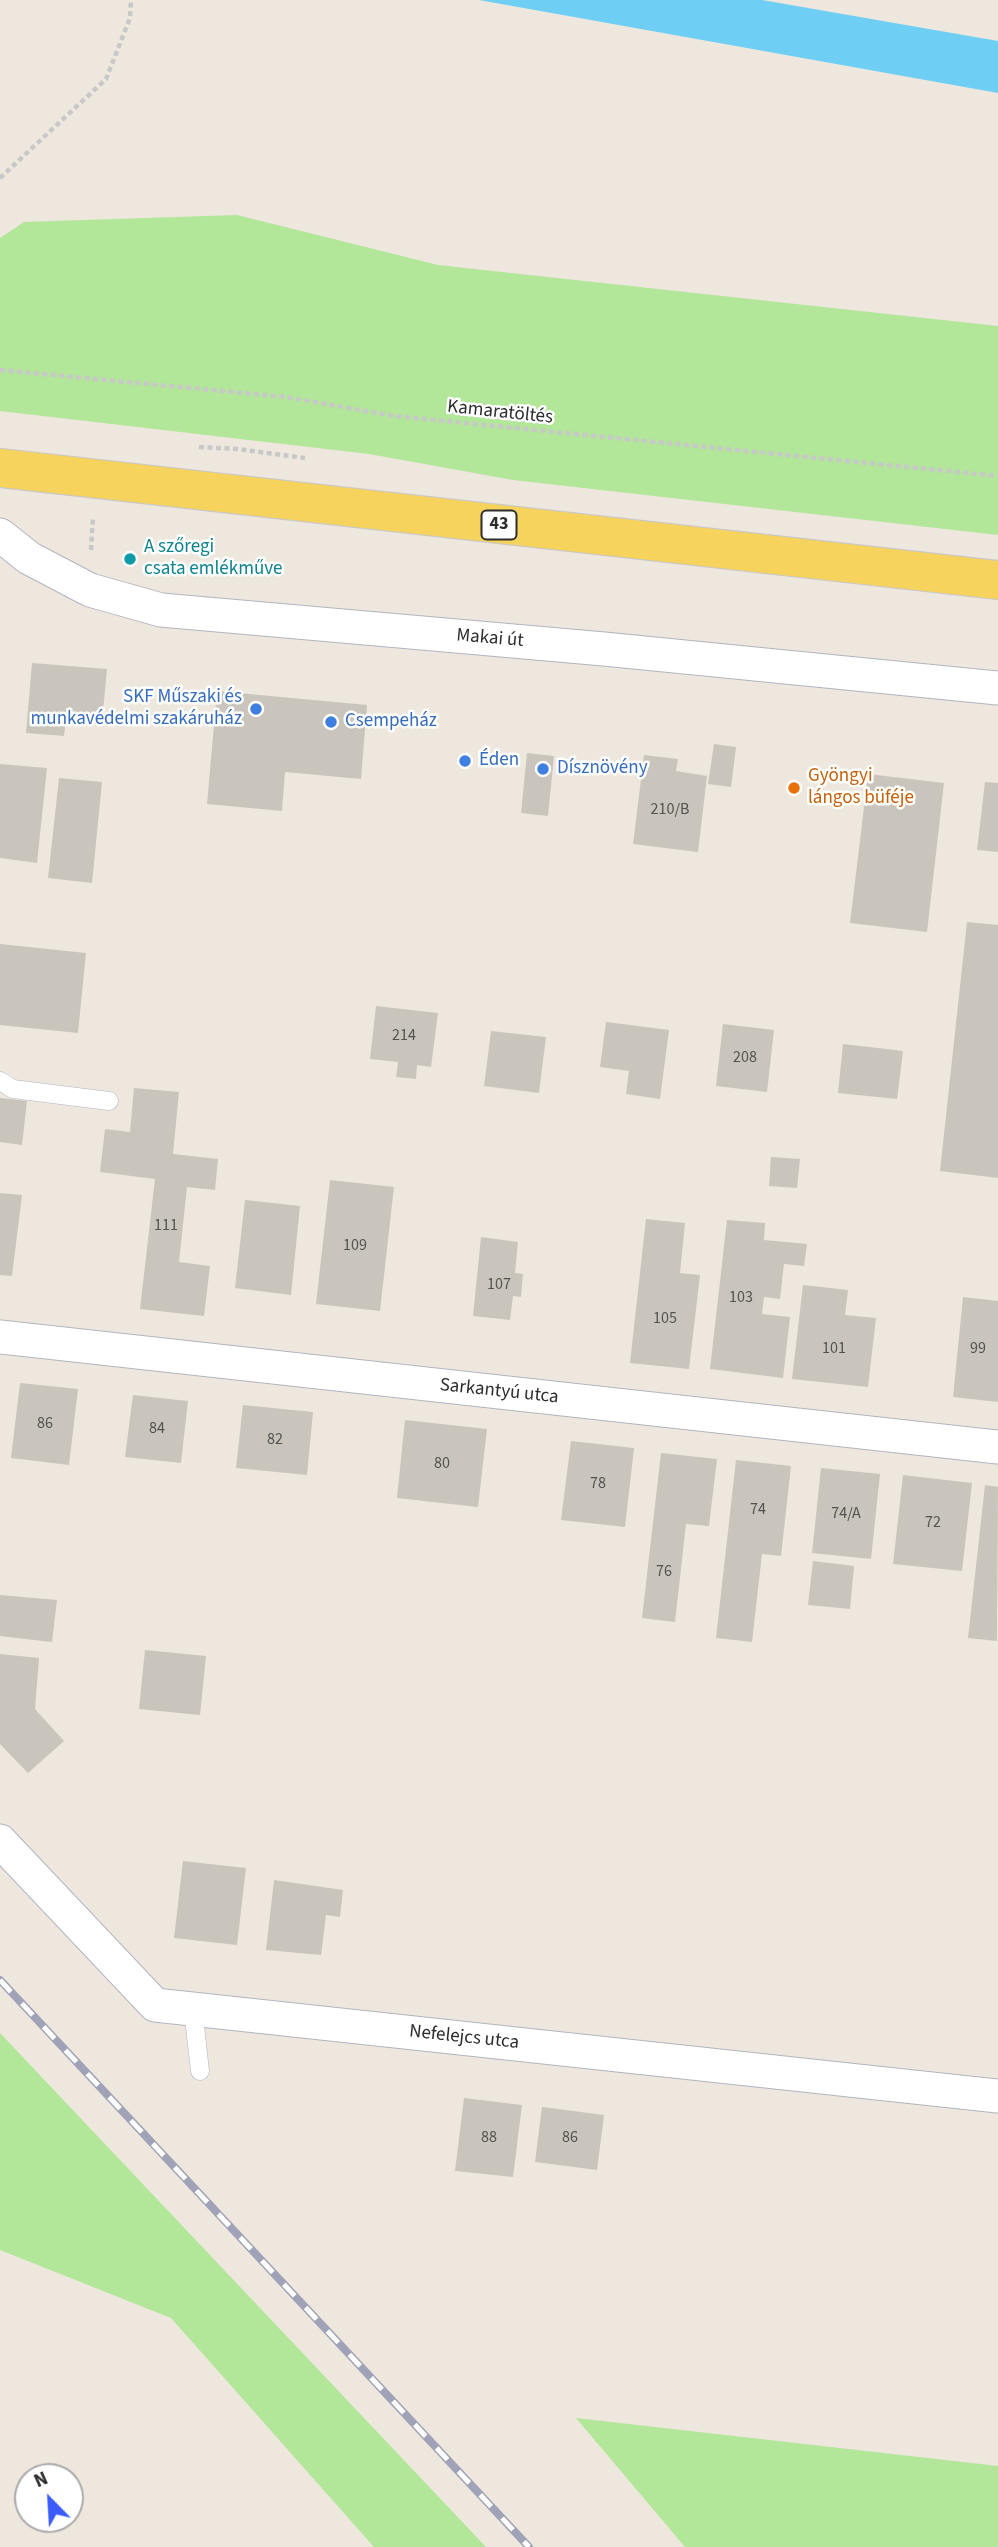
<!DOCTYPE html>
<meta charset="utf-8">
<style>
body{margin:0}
#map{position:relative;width:998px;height:2547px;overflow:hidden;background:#eee7de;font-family:"Source Sans 3",sans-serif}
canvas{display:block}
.north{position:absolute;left:14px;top:2463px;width:70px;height:70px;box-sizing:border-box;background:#fff;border:2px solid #ababab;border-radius:50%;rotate:336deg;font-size:19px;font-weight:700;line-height:28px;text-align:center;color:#2c2c2c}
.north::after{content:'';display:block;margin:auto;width:24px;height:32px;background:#3a5cff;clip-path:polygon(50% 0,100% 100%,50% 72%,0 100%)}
</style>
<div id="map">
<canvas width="998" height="2547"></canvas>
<div class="north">N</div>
</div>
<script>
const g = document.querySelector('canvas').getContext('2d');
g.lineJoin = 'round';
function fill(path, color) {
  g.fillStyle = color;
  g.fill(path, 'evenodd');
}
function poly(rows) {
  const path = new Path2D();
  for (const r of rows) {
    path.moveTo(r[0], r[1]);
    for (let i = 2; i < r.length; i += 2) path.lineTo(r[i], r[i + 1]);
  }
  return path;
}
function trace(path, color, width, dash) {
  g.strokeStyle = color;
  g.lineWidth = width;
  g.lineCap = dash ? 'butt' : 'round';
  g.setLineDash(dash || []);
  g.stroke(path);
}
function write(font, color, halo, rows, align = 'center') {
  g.font = font + ' "Source Sans 3",sans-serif';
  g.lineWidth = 5;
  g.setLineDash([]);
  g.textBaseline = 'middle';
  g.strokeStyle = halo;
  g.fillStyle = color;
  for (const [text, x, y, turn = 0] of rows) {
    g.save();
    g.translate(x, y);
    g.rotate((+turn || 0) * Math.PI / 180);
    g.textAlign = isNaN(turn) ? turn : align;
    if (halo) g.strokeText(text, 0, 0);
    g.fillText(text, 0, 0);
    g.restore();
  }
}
const green = poly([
 [237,215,438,265,998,326,998,535,513,480,369,454,0,411,0,238,24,222],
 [0,2033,486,2547,374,2547,171,2318,0,2250],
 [576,2418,998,2466,998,2547,685,2547]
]);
const water = poly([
 [479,0,762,0,998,41,998,93]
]);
const building = poly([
 [32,663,107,669,102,722,66,719,64,736,26,733],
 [217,691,367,705,361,779,285,772,282,811,207,804],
 [714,744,736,747,731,787,708,784],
 [527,753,554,756,548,816,521,813],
 [644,755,678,759,676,771,707,776,698,852,633,844],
 [0,764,47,768,37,863,0,858],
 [868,774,944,783,927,932,850,923],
 [59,778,102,782,92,883,48,878],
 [985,782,998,783,998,852,977,850],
 [967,922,998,925,998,1178,940,1171],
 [0,944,86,953,78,1033,0,1025],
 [376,1006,438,1013,431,1067,417,1065,416,1079,396,1077,398,1062,370,1059],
 [606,1022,669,1030,660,1099,626,1094,629,1071,600,1067],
 [723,1024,774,1030,767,1092,716,1086],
 [491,1031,546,1037,539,1093,484,1086],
 [843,1044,903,1051,897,1099,838,1093],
 [134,1088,179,1092,173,1154,218,1159,215,1190,187,1187,179,1262,210,1266,204,1316,140,1309,155,1179,100,1172,105,1129,130,1132],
 [0,1098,27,1101,22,1145,0,1142],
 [771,1157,800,1159,797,1188,769,1186],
 [330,1180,394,1187,380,1311,316,1304],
 [0,1193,22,1195,12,1276,0,1275],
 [245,1200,300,1206,291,1295,235,1288],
 [646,1219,685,1223,680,1273,700,1275,689,1369,630,1363],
 [727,1220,765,1223,764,1240,807,1244,804,1266,784,1264,780,1299,764,1297,762,1314,790,1317,783,1378,710,1369],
 [481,1237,518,1242,515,1273,523,1274,521,1297,513,1296,510,1320,473,1316],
 [803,1285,848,1290,845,1315,876,1318,868,1387,792,1379],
 [963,1297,998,1301,998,1402,953,1397],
 [20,1383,78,1389,69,1465,11,1458],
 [133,1395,188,1401,181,1463,125,1457],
 [243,1405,313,1412,307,1475,236,1468],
 [405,1420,487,1429,478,1507,397,1498],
 [571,1441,634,1448,625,1527,561,1520],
 [661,1453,717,1459,709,1526,686,1524,675,1622,642,1618],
 [736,1460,791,1466,781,1556,762,1554,752,1642,716,1638],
 [821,1468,880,1474,871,1559,812,1553],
 [903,1475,972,1483,962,1571,893,1564],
 [985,1485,998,1487,997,1641,968,1638],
 [813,1561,854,1566,850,1609,808,1605],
 [0,1595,57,1600,52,1642,0,1636],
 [145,1650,206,1656,200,1715,139,1709],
 [0,1654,39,1658,35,1709,64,1741,28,1773,0,1744],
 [183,1861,246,1868,237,1945,174,1938],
 [274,1880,343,1890,340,1917,326,1915,321,1955,266,1950],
 [464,2098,522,2105,513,2177,455,2171],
 [542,2107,604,2115,597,2170,535,2162]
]);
const path = poly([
 [0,178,106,79,130,18,131,0],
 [0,370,286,397,394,416,998,476],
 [199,447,237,449,305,458],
 [91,550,93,517]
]);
const lane = poly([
 [0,1081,13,1089,109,1101],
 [193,2009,200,2071]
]);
const street = poly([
 [0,535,29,558,90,590,161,610,604,649,998,688],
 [0,1337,998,1447],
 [0,1841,155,2005,998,2096]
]);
const primary = poly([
 [0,468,998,580]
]);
const rail = poly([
 [0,1980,529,2547]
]);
const markers = [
 [130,559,7,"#0f9aa8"],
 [256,709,7,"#3f7fe0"],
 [331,722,7,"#3f7fe0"],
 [465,761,7,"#3f7fe0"],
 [543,769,7,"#3f7fe0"],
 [794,788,7,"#e8710a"]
];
const numberNames = [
 ["210/B",670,810],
 ["214",404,1036],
 ["208",745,1058],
 ["111",166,1226],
 ["109",355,1246],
 ["107",499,1285],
 ["103",741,1298],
 ["105",665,1319],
 ["101",834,1349],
 ["99",978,1349],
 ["86",45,1424],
 ["84",157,1429],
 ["82",275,1440],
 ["80",442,1464],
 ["78",598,1484],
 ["74",758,1510],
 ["74/A",846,1514],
 ["72",933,1523],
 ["76",664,1572],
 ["88",489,2138],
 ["86",570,2138]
];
const shields = [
 [499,525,35]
];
const shieldNames = [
 ["43",499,525]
];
const streetNames = [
 ["Kamaratöltés",500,413,6],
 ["Makai út",490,639,5],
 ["Sarkantyú utca",499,1392,6],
 ["Nefelejcs utca",464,2038,6]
];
const cultureNames = [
 ["A szőregi",144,548],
 ["csata emlékműve",144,570]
];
const shopNames = [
 ["SKF Műszaki és",242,698,"right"],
 ["munkavédelmi szakáruház",242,720,"right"],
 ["Csempeház",345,722],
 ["Éden",479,761],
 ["Dísznövény",557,769]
];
const foodNames = [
 ["Gyöngyi",808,777],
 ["lángos büféje",808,799]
];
fill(green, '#b2e699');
fill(water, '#6ecef3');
fill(building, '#c9c5bc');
trace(lane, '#b2b4c0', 19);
trace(street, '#b2b4c0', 35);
trace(primary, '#c8c8c8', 40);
trace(path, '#c8c8c8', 4.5, [5, 3.5]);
trace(lane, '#fff', 18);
trace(street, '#fff', 33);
trace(primary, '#f5d35c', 38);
trace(rail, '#a0a3b7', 8);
trace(rail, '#fff', 5, [16]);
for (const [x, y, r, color] of markers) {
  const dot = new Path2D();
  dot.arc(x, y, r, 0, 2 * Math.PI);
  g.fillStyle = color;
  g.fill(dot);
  trace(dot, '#fff', 2.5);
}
write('16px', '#535250', null, numberNames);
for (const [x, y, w] of shields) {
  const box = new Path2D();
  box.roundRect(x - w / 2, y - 14.5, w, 29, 5);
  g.fillStyle = '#fff';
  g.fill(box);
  trace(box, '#2c2c2c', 2);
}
write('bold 18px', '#2c2c2c', null, shieldNames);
write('19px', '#2c2c2c', '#fff', streetNames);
write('19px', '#0d838f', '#fff', cultureNames, 'left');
write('19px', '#366cbe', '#fff', shopNames, 'left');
write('19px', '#c56008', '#fff', foodNames, 'left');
</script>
